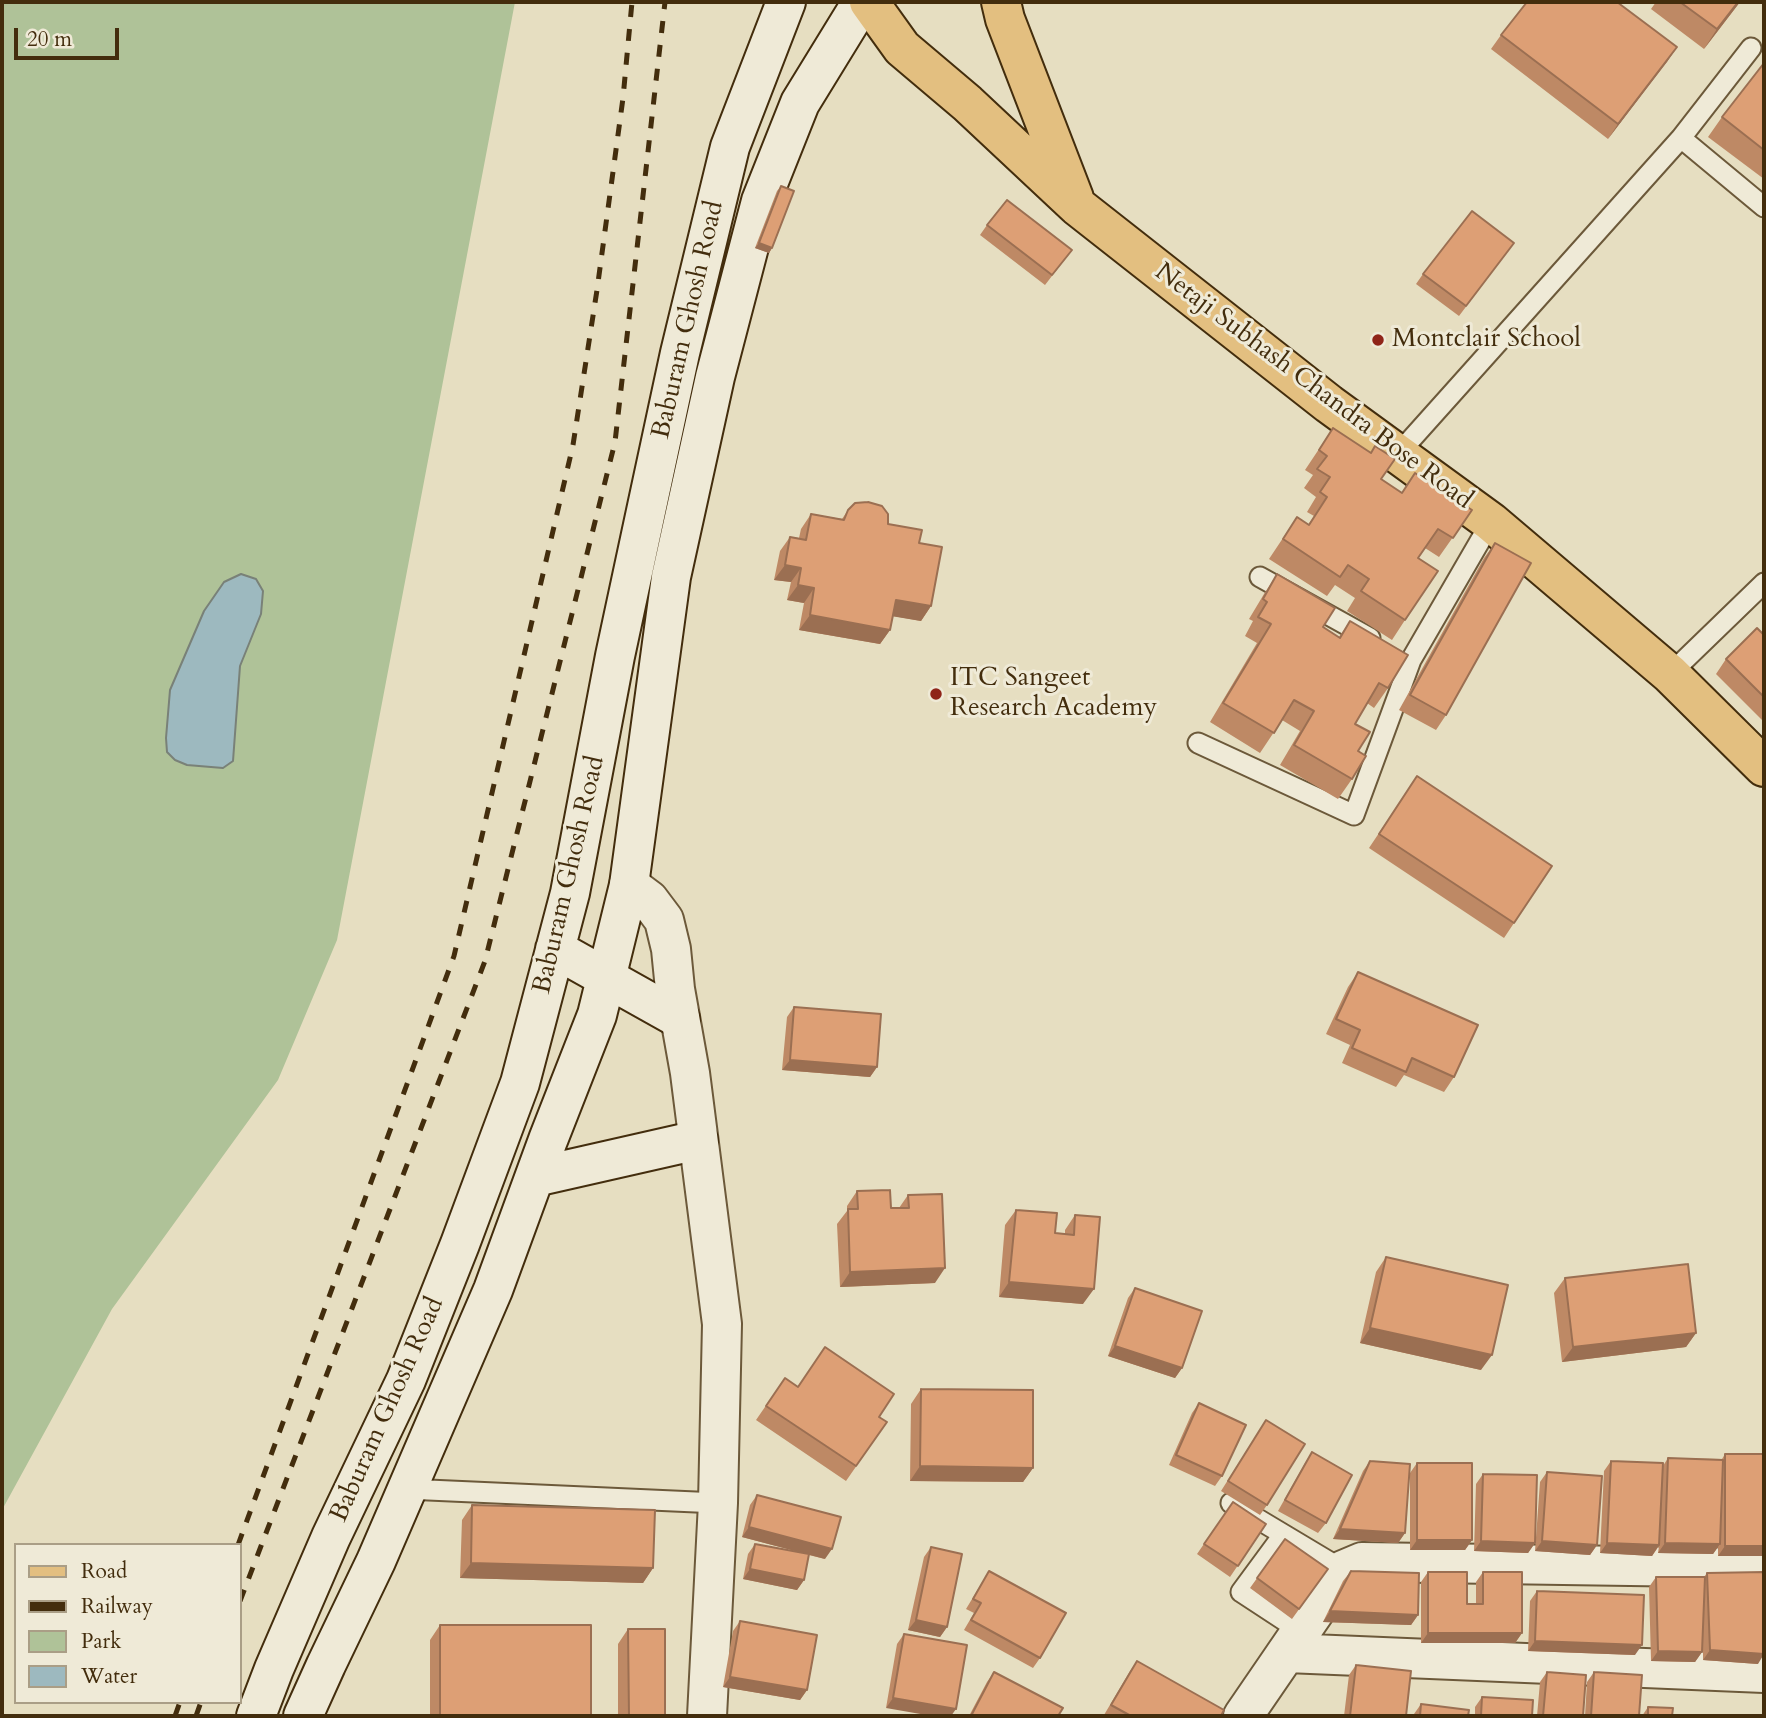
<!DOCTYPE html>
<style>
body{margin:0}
#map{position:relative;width:1766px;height:1718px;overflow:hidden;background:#e6dec1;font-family:Cardo,serif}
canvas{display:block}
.frame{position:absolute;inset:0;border:4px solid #432d0d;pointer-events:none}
.legend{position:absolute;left:14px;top:1543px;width:228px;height:161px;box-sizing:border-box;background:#efead7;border:2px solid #aa9e86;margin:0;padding:9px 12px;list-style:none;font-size:21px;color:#432d0d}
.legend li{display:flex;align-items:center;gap:14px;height:35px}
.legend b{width:35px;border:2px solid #aa9e86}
.scale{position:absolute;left:14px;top:28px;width:105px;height:32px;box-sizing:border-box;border:4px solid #432d0d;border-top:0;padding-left:9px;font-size:21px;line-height:24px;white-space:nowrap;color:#432d0d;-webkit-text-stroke:5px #efead7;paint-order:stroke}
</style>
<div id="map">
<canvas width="1766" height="1718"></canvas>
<div class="frame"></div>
<ul class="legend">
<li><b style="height:9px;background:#e3bf80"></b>Road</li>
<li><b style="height:9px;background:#432d0d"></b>Railway</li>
<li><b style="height:19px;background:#afc298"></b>Park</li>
<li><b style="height:19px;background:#9db9bf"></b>Water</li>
</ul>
<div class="scale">20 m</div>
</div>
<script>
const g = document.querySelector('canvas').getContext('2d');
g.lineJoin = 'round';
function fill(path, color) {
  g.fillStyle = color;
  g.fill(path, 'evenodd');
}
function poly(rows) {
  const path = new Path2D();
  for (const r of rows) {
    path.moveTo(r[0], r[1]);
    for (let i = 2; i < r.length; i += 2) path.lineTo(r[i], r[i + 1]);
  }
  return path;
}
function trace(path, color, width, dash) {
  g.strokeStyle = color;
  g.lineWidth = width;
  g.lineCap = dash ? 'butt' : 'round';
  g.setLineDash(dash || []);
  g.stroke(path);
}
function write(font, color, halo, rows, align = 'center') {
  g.font = font + ' Cardo,serif';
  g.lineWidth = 6;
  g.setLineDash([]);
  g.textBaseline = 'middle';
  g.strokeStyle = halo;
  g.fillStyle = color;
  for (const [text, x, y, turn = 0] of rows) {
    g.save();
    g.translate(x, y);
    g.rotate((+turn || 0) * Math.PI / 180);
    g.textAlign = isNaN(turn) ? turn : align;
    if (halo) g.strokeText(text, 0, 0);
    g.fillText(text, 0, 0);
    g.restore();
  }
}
const green = poly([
 [2,2,515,2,337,940,278,1080,112,1309,2,1510]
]);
const water = poly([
 [241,574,256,579,263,591,261,614,240,666,233,761,223,768,187,765,175,760,167,752,166,738,170,690,204,611,224,582,241,574]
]);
const service = poly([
 [1681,138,1764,207],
 [1398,454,1681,138,1751,48],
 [1260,577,1370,638],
 [1670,674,1764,583],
 [1198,743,1354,815,1411,660,1491,522],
 [406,1489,718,1503],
 [1231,1503,1343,1570],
 [1283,1535,1241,1592,1302,1632]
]);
const minor = poly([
 [1287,1653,1764,1673],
 [1243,1716,1343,1570,1362,1562,1764,1568]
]);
const tertiary = poly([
 [629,885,649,900,664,920,671,949,675,989,690,1073,722,1324,718,1503,707,1716]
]);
const secondary = poly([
 [555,949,680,1019],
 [535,1177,698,1140],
 [256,1716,274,1669,331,1537,406,1380,460,1244,520,1083,570,893,615,656,645,516,680,353,730,147,786,2],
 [303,1716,326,1665,376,1561,493,1290,548,1140,597,1015,629,885,671,577,715,377,761,201,800,103,862,2]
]);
const primary = poly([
 [869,2,902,48,967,103,1077,206,1329,404,1491,522,1670,674,1764,767],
 [1001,2,1005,19,1074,198]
]);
const rail = poly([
 [238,1545,454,956,573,445,597,290,623,98,632,2],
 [240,1601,485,961,615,442,665,2],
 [175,1716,180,1702],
 [196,1716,201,1702]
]);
const wall = poly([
 [1656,2,1740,2,1704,49,1651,9],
 [1501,35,1677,47,1608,139,1491,49],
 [1764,63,1764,179,1708,137,1722,117],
 [781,186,772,248,769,253,755,248,777,191],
 [987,225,1072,250,1045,285,980,235],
 [1514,243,1459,316,1416,284,1423,274],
 [1333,428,1381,479,1401,493,1472,510,1439,557,1425,548,1418,558,1405,620,1392,640,1347,611,1355,598,1335,585,1327,596,1269,559,1297,517,1308,525,1314,516,1307,512,1316,497,1304,488,1313,475,1305,470],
 [848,510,888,524,919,543,931,606,921,621,893,616,890,630,880,644,799,630,804,603,787,600,791,582,774,580,780,551,790,537,799,538,801,529,811,514,842,519],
 [1495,543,1446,715,1436,730,1399,710,1484,558],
 [1277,574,1323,627,1339,637,1350,621,1388,688,1374,708,1367,703,1355,724,1358,751,1352,779,1338,799,1280,765,1300,731,1282,720,1260,753,1210,722,1257,643,1245,636,1253,621,1249,619,1264,594],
 [1764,635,1764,722,1716,674,1726,659],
 [1407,791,1514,923,1504,938,1369,848],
 [1358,972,1454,1077,1444,1092,1404,1075,1396,1087,1342,1063,1350,1045,1326,1034,1348,987],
 [794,1007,877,1067,870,1077,782,1070,787,1017],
 [857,1191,891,1208,899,1208,908,1195,935,1283,840,1287,837,1224,847,1211,847,1206],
 [1016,1210,1055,1233,1065,1234,1065,1230,1075,1215,1083,1304,999,1297,1005,1225],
 [1386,1257,1481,1370,1360,1343,1376,1272],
 [1565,1278,1696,1333,1686,1347,1562,1362,1554,1293],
 [1135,1288,1182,1368,1175,1378,1108,1356,1128,1298],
 [785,1378,798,1387,879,1417,887,1422,846,1481,756,1420],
 [921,1389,1033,1468,1023,1482,910,1481,911,1404],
 [1199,1403,1222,1476,1215,1486,1169,1465,1192,1413],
 [1266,1420,1267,1505,1260,1515,1221,1491],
 [1312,1452,1326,1523,1318,1533,1278,1511,1305,1463],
 [1725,1454,1764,1556,1718,1556,1718,1547,1713,1554,1658,1553,1659,1546,1652,1556,1600,1553,1604,1471,1611,1461,1663,1466,1668,1458,1722,1459],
 [1370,1461,1405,1533,1398,1543,1333,1539,1363,1471],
 [1417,1463,1472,1540,1465,1550,1410,1550,1410,1473],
 [1547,1472,1597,1545,1590,1555,1535,1551,1540,1482],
 [1483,1474,1535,1543,1528,1553,1474,1551,1476,1484],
 [757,1495,825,1559,809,1555,804,1580,797,1590,743,1579,748,1554,755,1544,803,1553,742,1537,750,1505],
 [1233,1502,1266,1524,1230,1577,1197,1554],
 [472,1505,653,1568,643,1583,460,1578,462,1520],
 [1285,1539,1328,1569,1292,1619,1250,1588],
 [931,1547,947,1627,940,1637,908,1630,924,1557],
 [989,1571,1040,1658,1033,1668,964,1630,974,1613,966,1609],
 [1351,1571,1418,1615,1411,1625,1323,1622,1343,1581],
 [1428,1572,1467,1604,1476,1604,1476,1582,1483,1572,1522,1633,1515,1643,1421,1643,1421,1582],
 [1707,1573,1758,1664,1703,1660,1703,1648,1702,1652,1695,1662,1651,1661,1649,1587,1656,1577,1704,1577],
 [1537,1591,1635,1655,1528,1651,1530,1601],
 [740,1621,807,1690,800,1700,723,1687,733,1631],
 [440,1625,591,1716,430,1716,430,1640],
 [628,1629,665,1716,618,1716,618,1644],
 [904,1634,967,1645,886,1708,897,1644],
 [1137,1661,1221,1716,1106,1716,1104,1715,1130,1671],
 [1356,1665,1406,1716,1344,1716,1349,1675],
 [994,1672,1058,1716,969,1716,987,1682],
 [1547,1672,1583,1716,1537,1716,1540,1682],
 [1594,1672,1639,1716,1585,1716,1587,1682],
 [1482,1697,1532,1716,1475,1716,1475,1707],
 [1421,1704,1468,1716,1414,1716,1414,1714],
 [1648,1707,1672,1716,1642,1716]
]);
const shadedWall = poly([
 [1738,2,1740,2,1704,49,1717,29],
 [1677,47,1667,62,1608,139,1618,124],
 [759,243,772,248,769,253,755,248],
 [785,565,801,568,791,582,774,580],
 [798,585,814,588,804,603,787,600],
 [896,600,931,606,921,621,885,615],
 [810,615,890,630,880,644,799,630],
 [790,1060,877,1067,870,1077,782,1070],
 [945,1268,935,1283,840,1287,850,1272],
 [1009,1282,1094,1289,1083,1304,999,1297],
 [1370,1328,1492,1355,1481,1370,1360,1343],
 [1696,1333,1686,1347,1562,1362,1573,1347],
 [1115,1346,1182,1368,1175,1378,1108,1356],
 [920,1466,1033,1468,1023,1482,910,1481],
 [749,1527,832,1549,825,1559,742,1537],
 [1340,1529,1405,1533,1398,1543,1333,1539],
 [1417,1540,1472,1540,1465,1550,1410,1550],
 [1481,1541,1535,1543,1528,1553,1474,1551],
 [1542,1541,1597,1545,1590,1555,1535,1551],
 [1607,1543,1659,1545,1652,1556,1600,1553],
 [1665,1543,1720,1544,1713,1554,1658,1553],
 [1725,1546,1764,1546,1764,1556,1718,1556],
 [471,1563,653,1568,643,1583,460,1578],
 [750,1569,804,1580,797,1590,743,1579],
 [1330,1611,1418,1615,1411,1625,1323,1622],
 [916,1620,947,1627,940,1637,908,1630],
 [1428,1633,1522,1633,1515,1643,1421,1643],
 [1535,1641,1642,1645,1635,1655,1528,1651],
 [1710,1650,1764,1654,1758,1664,1703,1660],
 [1658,1651,1702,1652,1695,1662,1651,1661],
 [730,1677,807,1690,800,1700,723,1687],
 [893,1698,956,1709,951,1716,932,1716,886,1708]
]);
const building = poly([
 [1527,2,1617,2,1677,47,1618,124,1501,35,1527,2],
 [1680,2,1738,2,1717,29,1680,2],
 [1764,63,1764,150,1722,117,1764,63],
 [781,186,794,191,772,248,759,243,781,186],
 [1007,200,1072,250,1052,275,987,225,1007,200],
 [1472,211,1514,243,1466,306,1423,274,1472,211],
 [1333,428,1371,453,1375,446,1395,459,1381,479,1402,493,1415,473,1472,510,1453,538,1438,529,1418,558,1438,571,1405,620,1361,591,1369,579,1348,565,1340,577,1283,539,1297,517,1309,525,1327,497,1320,492,1330,477,1317,469,1327,456,1319,450,1333,428],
 [868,502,882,506,888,514,888,524,922,530,919,543,942,547,931,606,896,600,890,630,810,615,814,588,798,585,801,568,785,565,790,537,806,540,811,514,844,520,848,510,855,503,868,502],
 [1495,543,1531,563,1446,715,1410,695,1495,543],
 [1277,574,1335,608,1323,627,1340,638,1350,621,1408,655,1388,688,1379,683,1355,724,1370,732,1358,751,1366,756,1352,779,1294,745,1314,711,1294,700,1274,733,1223,703,1271,624,1258,617,1267,602,1263,599,1277,574],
 [1757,628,1764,635,1764,697,1726,659,1757,628],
 [1417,776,1552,866,1514,923,1379,834,1417,776],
 [1358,972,1478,1025,1454,1077,1412,1058,1406,1072,1352,1048,1360,1030,1336,1019,1358,972],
 [794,1007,881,1014,877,1067,790,1060,794,1007],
 [890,1190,891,1208,909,1208,908,1195,942,1194,945,1268,850,1272,848,1209,858,1209,857,1191,890,1190],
 [1016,1210,1057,1213,1055,1233,1074,1235,1075,1215,1100,1217,1094,1289,1009,1282,1016,1210],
 [1386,1257,1508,1285,1492,1355,1370,1328,1386,1257],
 [1688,1264,1696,1333,1573,1347,1565,1278,1688,1264],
 [1135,1288,1202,1311,1182,1368,1115,1346,1135,1288],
 [825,1347,894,1394,879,1417,887,1422,856,1466,766,1406,785,1378,798,1387,825,1347],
 [921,1389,1033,1390,1033,1468,920,1466,921,1389],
 [1199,1403,1246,1425,1222,1476,1176,1455,1199,1403],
 [1266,1420,1305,1444,1267,1505,1228,1481,1266,1420],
 [1312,1452,1352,1475,1326,1523,1285,1500,1312,1452],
 [1725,1454,1764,1454,1764,1546,1725,1546,1725,1454],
 [1668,1458,1723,1460,1720,1544,1665,1543,1668,1458],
 [1370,1461,1410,1464,1405,1533,1340,1529,1370,1461],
 [1611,1461,1663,1463,1659,1545,1607,1543,1611,1461],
 [1417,1463,1472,1463,1472,1540,1417,1540,1417,1463],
 [1547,1472,1602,1476,1597,1545,1542,1541,1547,1472],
 [1483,1474,1537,1475,1535,1543,1481,1541,1483,1474],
 [757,1495,841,1517,832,1549,749,1527,757,1495],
 [1233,1502,1266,1524,1238,1566,1204,1544,1233,1502],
 [472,1505,655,1510,653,1568,471,1563,472,1505],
 [1285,1539,1328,1569,1299,1609,1257,1578,1285,1539],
 [755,1544,809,1554,804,1580,750,1569,755,1544],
 [931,1547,962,1554,947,1627,916,1620,931,1547],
 [989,1571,1066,1613,1040,1658,971,1620,981,1603,973,1599,989,1571],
 [1351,1571,1419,1573,1418,1615,1330,1611,1351,1571],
 [1428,1572,1467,1572,1467,1604,1483,1604,1483,1572,1522,1572,1522,1633,1428,1633,1428,1572],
 [1764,1572,1764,1654,1710,1650,1707,1573,1764,1572],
 [1656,1577,1705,1577,1702,1652,1658,1651,1656,1577],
 [1537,1591,1644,1595,1642,1645,1535,1641,1537,1591],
 [740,1621,817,1635,807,1690,730,1677,740,1621],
 [440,1625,591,1625,591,1716,440,1716,440,1625],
 [628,1629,665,1629,665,1716,629,1716,628,1629],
 [904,1634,967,1645,956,1709,893,1698,904,1634],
 [1137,1661,1224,1710,1221,1716,1131,1716,1111,1705,1137,1661],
 [1356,1665,1411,1671,1406,1716,1350,1716,1356,1665],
 [994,1672,1063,1708,1058,1716,971,1716,994,1672],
 [1547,1672,1586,1675,1583,1716,1543,1716,1547,1672],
 [1594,1672,1642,1675,1639,1716,1591,1716,1594,1672],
 [1482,1697,1533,1700,1532,1716,1481,1716,1482,1697],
 [1421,1704,1469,1710,1468,1716,1420,1716,1421,1704],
 [1648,1707,1673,1708,1672,1716,1648,1716,1648,1707]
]);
const markers = [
 [1378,340,7,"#8f2418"],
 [936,694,7,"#8f2418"]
];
const streetNames = [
 ["Baburam Ghosh Road",689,320,-77],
 ["Netaji Subhash Chandra Bose Road",1313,387,37],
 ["Baburam Ghosh Road",570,875,-77],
 ["Baburam Ghosh Road",388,1410,-66]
];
const poiNames = [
 ["Montclair School",1392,340],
 ["ITC Sangeet",950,679],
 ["Research Academy",950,709]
];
fill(green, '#afc298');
fill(water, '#9db9bf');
trace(water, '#798178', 2);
trace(service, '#6c593a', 23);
trace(minor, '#6c593a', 42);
trace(tertiary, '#6c593a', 42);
trace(secondary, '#432d0d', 42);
trace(primary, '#432d0d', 42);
trace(service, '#efead7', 19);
trace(minor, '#efead7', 38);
trace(tertiary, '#efead7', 38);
trace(secondary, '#efead7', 38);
trace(primary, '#e3bf80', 38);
trace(rail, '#432d0d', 5, [12, 12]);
fill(wall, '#be8965');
fill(shadedWall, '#9b6f52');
fill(building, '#dd9f75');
trace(building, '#9b6f52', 2);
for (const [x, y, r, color] of markers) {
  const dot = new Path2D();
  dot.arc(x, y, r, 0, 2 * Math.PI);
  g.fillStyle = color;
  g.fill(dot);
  trace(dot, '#efead7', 2.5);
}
write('26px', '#432d0d', '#efead7', streetNames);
write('26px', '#432d0d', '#efead7', poiNames, 'left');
</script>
